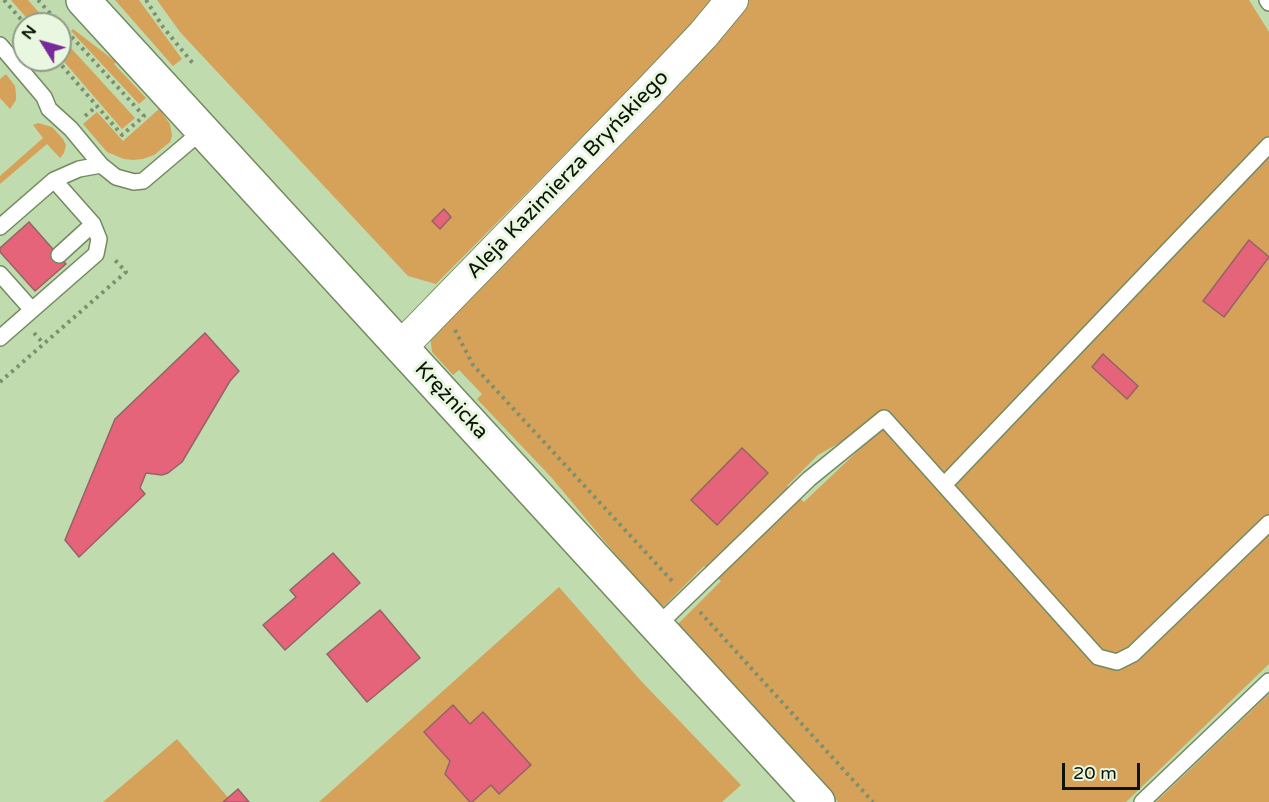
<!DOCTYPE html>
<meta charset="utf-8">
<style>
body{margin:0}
#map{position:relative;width:1269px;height:802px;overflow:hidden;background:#c0dbae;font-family:"Varela Round",sans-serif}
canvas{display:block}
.north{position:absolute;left:12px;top:12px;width:60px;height:60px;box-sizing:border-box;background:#e9f7e0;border:2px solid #909c88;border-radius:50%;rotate:307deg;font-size:16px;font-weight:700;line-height:24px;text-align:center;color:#0b1405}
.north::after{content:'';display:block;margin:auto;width:21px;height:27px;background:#782a9b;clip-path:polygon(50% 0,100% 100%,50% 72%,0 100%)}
.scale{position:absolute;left:1062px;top:763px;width:78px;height:27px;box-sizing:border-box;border:3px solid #0b1405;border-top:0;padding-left:8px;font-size:18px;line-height:21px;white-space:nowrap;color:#0b1405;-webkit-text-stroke:4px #e9f7e0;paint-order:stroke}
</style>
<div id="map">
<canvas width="1269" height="802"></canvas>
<div class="north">N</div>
<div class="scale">20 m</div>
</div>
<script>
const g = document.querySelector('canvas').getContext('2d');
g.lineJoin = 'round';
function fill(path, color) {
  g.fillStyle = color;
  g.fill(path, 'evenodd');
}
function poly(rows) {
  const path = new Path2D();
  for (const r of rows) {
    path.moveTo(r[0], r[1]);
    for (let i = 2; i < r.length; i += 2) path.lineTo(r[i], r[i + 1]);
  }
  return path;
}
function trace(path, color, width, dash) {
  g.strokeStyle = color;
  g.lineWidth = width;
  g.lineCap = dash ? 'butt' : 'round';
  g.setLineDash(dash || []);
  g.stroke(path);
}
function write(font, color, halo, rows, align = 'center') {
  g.font = font + ' "Varela Round",sans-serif';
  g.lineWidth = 6;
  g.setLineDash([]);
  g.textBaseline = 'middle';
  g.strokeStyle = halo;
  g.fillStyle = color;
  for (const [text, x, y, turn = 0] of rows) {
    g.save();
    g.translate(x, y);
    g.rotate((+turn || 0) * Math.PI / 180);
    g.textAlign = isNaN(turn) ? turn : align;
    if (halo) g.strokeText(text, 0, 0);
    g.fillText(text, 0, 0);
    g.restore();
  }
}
const green = poly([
 [11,0,28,0,49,24,32,24],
 [115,0,139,0,182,59,173,66],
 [157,0,710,0,678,40,436,284,408,276,180,32],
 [745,0,1249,0,1269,32,1269,142,944,485,884,418,818,455,787,486,804,502,882,428,944,491,1269,155,1269,664,1126,802,838,802,675,627,721,581,704,566,661,609,551,477,477,399,482,394,459,370,453,375,432,352,430,335],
 [73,29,116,62,114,64,146,98,139,104,71,31],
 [60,36,135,118,122,129,60,57],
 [6,74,15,86,16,94,16,100,10,109,0,98,0,79],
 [159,109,170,124,172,136,170,142,154,155,143,159,133,160,124,159,107,152,83,124,97,112,123,141],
 [38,123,52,127,63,139,66,145,64,153,60,158,47,144,0,184,0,176,43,138,33,125],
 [559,587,642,682,741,785,722,802,319,802],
 [1269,694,1269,802,1156,802],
 [177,739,232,802,103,802]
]);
const building = poly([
 [444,209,451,217,440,229,432,221,444,209],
 [29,222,66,264,35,291,0,252,0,248,29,222],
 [1249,240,1269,257,1224,317,1203,301,1249,240],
 [205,333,239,371,230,381,182,462,168,473,162,475,146,473,140,488,145,494,79,557,65,540,115,419,205,333],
 [1103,354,1138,386,1127,399,1092,367,1103,354],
 [742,448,768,473,717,525,691,500,742,448],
 [333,553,360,583,285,650,263,625,296,597,290,590,333,553],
 [380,610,420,658,367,702,327,654,380,610],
 [453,705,470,724,483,712,531,765,499,794,491,785,472,802,470,802,445,774,450,761,424,732,453,705],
 [238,789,249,802,223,802,238,789]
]);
const path = poly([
 [4,0,25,24],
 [38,0,60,24],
 [146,0,163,27,195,66],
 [57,60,122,135,144,116,60,24],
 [85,116,97,106],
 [455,330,473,365,673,582],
 [34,333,44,344],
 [0,382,126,272,115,260],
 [700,612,873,802]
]);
const lane = poly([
 [1267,0,1269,3],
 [0,45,44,97,49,109,71,129,101,165,116,177,134,182,143,181,202,131],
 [0,227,54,180,79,169,101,165],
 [59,255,93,224],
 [0,274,32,310],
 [0,338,96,254,99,239,93,224,54,180],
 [944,485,1098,657,1117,662,1133,654,1269,523],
 [657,626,809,479,884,418,944,485,1269,145],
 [1142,802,1269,681]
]);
const street = poly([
 [401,347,649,92,703,35,732,0]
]);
const secondary = poly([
 [83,0,818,802]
]);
const streetNames = [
 ["Aleja Kazimierza Bryńskiego",568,175,-46],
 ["Krężnicka",451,401,47]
];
fill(green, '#d6a159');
fill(building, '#e66479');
trace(building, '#966267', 1.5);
trace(lane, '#728a60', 18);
trace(street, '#728a60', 34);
trace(secondary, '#728a60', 36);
trace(path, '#7c906f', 4, [3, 4.5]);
trace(lane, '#fff', 15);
trace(street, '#fff', 32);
trace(secondary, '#fff', 33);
write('21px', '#0b1405', '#e9f7e0', streetNames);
</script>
